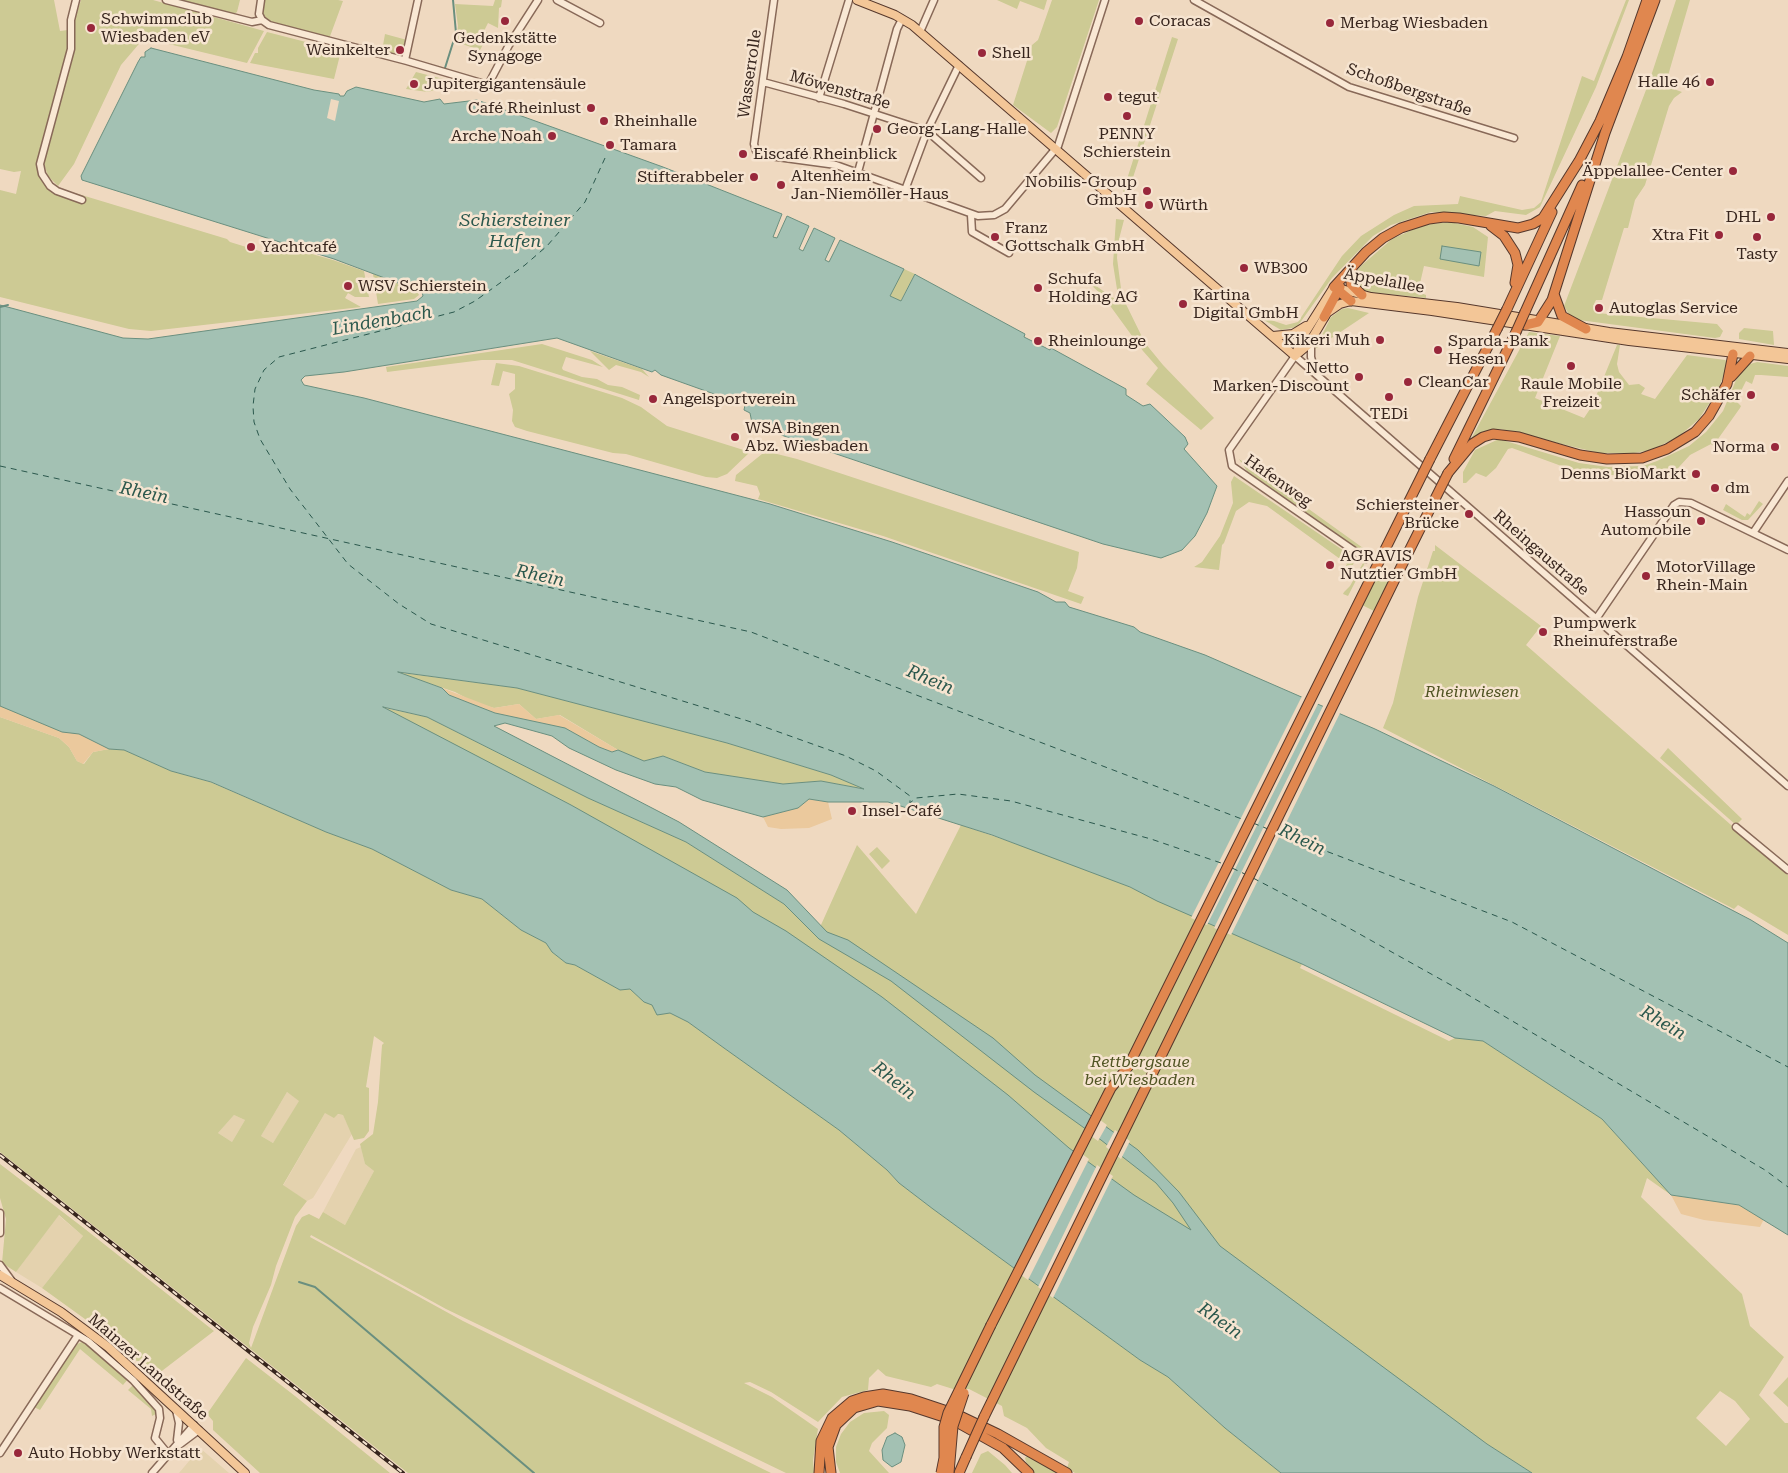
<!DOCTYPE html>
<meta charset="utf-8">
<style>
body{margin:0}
canvas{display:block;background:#efd9c0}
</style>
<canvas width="1788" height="1473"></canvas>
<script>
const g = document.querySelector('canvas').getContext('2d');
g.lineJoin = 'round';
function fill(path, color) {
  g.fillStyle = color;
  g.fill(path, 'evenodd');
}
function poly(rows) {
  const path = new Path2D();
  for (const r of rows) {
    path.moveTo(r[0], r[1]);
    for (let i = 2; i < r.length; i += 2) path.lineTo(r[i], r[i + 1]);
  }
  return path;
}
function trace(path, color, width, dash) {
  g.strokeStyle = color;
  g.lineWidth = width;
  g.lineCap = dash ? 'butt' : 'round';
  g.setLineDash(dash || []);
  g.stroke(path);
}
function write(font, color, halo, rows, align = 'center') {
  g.font = font + ' "Roboto Serif",serif';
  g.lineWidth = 5;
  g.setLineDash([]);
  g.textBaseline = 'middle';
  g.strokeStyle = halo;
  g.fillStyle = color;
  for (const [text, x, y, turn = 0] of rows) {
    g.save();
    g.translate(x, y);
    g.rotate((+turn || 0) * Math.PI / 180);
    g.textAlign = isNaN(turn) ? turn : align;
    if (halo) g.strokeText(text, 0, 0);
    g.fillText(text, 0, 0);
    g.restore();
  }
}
const farmland = poly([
 [287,1092,300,1101,273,1143,261,1136],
 [325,1113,343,1115,352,1134,313,1198,307,1201,283,1186],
 [234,1115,245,1120,232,1142,218,1133],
 [361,1147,365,1164,374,1171,345,1225,323,1212,356,1149],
 [58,1215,83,1236,42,1288,16,1272],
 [200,1448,229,1473,179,1473]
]);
const green = poly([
 [0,0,54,0,60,31,68,30,68,51,39,164,58,192,65,190,227,239,230,242,269,254,274,254,277,244,333,260,364,271,369,297,355,297,348,293,345,298,361,307,151,331,129,329,0,297,0,190,16,194,21,171,14,172,0,169],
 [81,0,153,0,264,31,247,63,144,38,121,65,74,164,58,186,48,176,44,164,73,52,75,19],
 [179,0,240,0,237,12,234,14],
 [264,0,338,0,343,1,329,39,273,24,265,18,262,12],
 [495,0,502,0,501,7,499,8,498,28,488,23,484,31,489,34,480,50,456,42,458,26,455,4,493,6],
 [997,0,1047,0,1044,10,1020,1,1017,9],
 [1052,0,1099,0,1057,127,1051,133,1013,105,1032,45,1038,40],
 [1626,0,1629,0,1596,87,1540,207,1526,215,1495,211,1486,216,1431,212,1391,225,1373,236,1332,278,1297,327,1281,330,1264,320,1268,319,1286,325,1298,322,1342,256,1361,236,1394,215,1414,206,1458,204,1460,196,1522,210,1534,208,1541,202,1582,76,1594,81],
 [1676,0,1690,0,1665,86,1682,92,1674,98,1669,106,1645,185,1635,200,1628,228,1624,228,1602,300,1596,300,1593,306,1597,313,1717,324,1723,331,1720,337,1715,338,1579,320,1570,316,1564,306,1649,82],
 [267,32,341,51,334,79,250,63,255,53,258,53,258,48],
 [385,34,407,40,404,56,382,51],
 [1172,37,1178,39,1126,199,1122,195],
 [416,72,451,81,450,85,428,92,406,89],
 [1116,219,1124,220,1118,243,1117,258,1122,296,1145,343,1163,365,1214,418,1201,430,1146,384,1158,368,1143,351,1103,296,1079,274,1119,302,1113,264],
 [1450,222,1473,227,1488,237,1484,277,1424,266,1418,292,1426,295,1426,298,1366,292,1360,290,1354,282,1356,272,1362,265,1392,239,1423,225],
 [904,269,915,274,900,302,890,296],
 [373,274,417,291,419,295,414,299,378,304],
 [1348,308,1369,313,1315,349,1331,317,1342,309],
 [1744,328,1773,331,1774,345,1739,339,1739,333],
 [1529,332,1560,336,1535,398,1584,418,1592,406,1617,345,1620,345,1617,364,1619,372,1629,385,1639,384,1645,388,1641,394,1655,399,1687,355,1725,360,1728,362,1727,366,1718,390,1699,419,1678,437,1651,450,1634,453,1599,453,1500,429,1483,432,1471,439],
 [542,344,592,360,603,367,566,357,562,368,563,370,582,377,597,379,608,385,622,387,640,395,639,400,512,360,482,360,387,372,386,367],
 [590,351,642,369,649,377,641,372,616,365,609,370],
 [1757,362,1788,366,1788,377,1761,375,1755,375,1752,384,1746,381,1736,401,1741,406,1740,408,1713,446,1711,444,1690,455,1668,479,1656,473,1589,476,1512,448,1508,449,1496,468,1486,477,1476,473,1466,483,1463,483,1463,472,1475,450,1499,439,1579,463,1608,467,1643,466,1657,461,1689,446,1706,432,1723,411,1739,373,1747,365],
 [496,363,519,366,622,398,641,407,667,426,750,452,727,474,717,478,706,477,626,454,613,453,527,431,515,427,512,421,513,410,509,394,515,389,515,374,503,371,499,386,491,385],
 [773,453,797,459,1079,552,1077,568,1068,591,1084,597,1081,604,883,536,758,499,760,494,757,486,735,481,736,475,762,454],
 [1239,459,1370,553,1348,596,1343,594,1344,592,1350,586,1367,556,1247,471],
 [1234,476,1350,555,1354,561,1353,565,1349,565,1340,576,1347,564,1267,506,1249,502,1236,511,1224,543,1222,545,1219,570,1194,567,1202,562,1220,536,1233,503,1231,482],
 [1759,501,1763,504,1748,520,1742,520,1723,510,1726,504,1745,517,1747,513,1750,515],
 [1435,545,1541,626,1526,645,1788,875,1788,935,1738,905,1734,909,1383,728,1393,703,1418,597,1433,551,1435,551],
 [1371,568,1399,581,1382,615,1354,601],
 [395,672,517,688,727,743,831,775,865,789,821,781,783,784,705,772,663,756,644,761,618,750,560,715,536,719,519,704,494,708,472,701,455,692],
 [380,707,427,717,588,798,686,842,784,904,816,936,857,845,916,914,961,825,1084,867,1211,923,1302,964,1300,968,1449,1041,1455,1038,1483,1041,1602,1119,1671,1195,1647,1178,1641,1197,1742,1294,1750,1326,1784,1357,1759,1395,1785,1423,1788,1423,1788,1473,1532,1473,1487,1444,1067,1217,580,810],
 [1720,1391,1735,1401,1750,1419,1726,1446,1696,1418],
 [0,717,59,738,69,747,77,761,84,764,93,752,109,749,124,750,171,771,210,782,326,832,372,849,451,890,482,899,521,930,546,943,552,952,566,963,575,965,620,990,630,989,644,1002,652,1004,657,1014,670,1013,688,1022,724,1048,839,1130,887,1170,899,1183,933,1209,1140,1360,1168,1377,1225,1428,1281,1473,1075,1473,1067,1468,1069,1462,1046,1448,1027,1428,1004,1416,1002,1406,969,1389,953,1389,937,1384,931,1387,886,1376,878,1369,869,1378,868,1390,842,1397,818,1422,771,1392,750,1382,744,1383,772,1397,818,1429,813,1460,814,1473,786,1473,446,1309,311,1235,310,1237,463,1321,771,1473,408,1473,0,1152],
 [374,1036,384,1043,382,1045,378,1102,373,1134,360,1144,365,1164,374,1171,345,1225,323,1212,319,1219,309,1214,302,1217,296,1226,251,1348,249,1343,253,1327,271,1285,276,1266,295,1217,307,1201,283,1185,325,1113,334,1118,338,1114,343,1115,354,1140,364,1138,369,1131,369,1088,366,1087],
 [287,1092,299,1101,273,1143,261,1136],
 [234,1115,245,1120,232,1142,218,1133],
 [1668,748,1742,819,1736,825,1660,758],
 [877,847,890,861,882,869,869,854],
 [0,1164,85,1229,214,1331,154,1377,114,1340,42,1288,83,1236,59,1215,16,1272,2,1263,6,1219,0,1198],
 [82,1342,86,1343,128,1379,123,1385,80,1349,40,1410,34,1407,77,1344],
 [246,1358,295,1396,390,1473,260,1473,213,1430,213,1421,207,1414],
 [1788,1377,1788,1407,1773,1393],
 [133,1385,153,1405,156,1414,152,1416,151,1409,128,1390],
 [884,1411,889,1415,887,1428,872,1443,869,1451,889,1473,840,1473,836,1462,836,1447,841,1434,850,1422,864,1413],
 [988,1451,1005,1465,1012,1473,972,1473,981,1454],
 [1027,1456,1038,1461,1058,1473,1034,1473,1026,1462,1025,1458]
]);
const sand = poly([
 [442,688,494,708,519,704,536,719,559,715,618,750,612,752,599,747,565,728,495,713,449,695],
 [0,706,79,734,109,749,93,752,83,764,77,761,69,747,59,738,0,717],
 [809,799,828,802,832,819,809,828,781,829,768,827,763,817,798,808],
 [1671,1195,1739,1205,1764,1219,1760,1227,1704,1220,1681,1214]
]);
const water = poly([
 [151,48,314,90,339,94,340,96,344,96,347,91,356,87,424,102,440,99,444,104,477,100,663,167,782,214,773,237,777,238,787,216,809,226,799,249,803,251,814,228,835,238,825,260,829,262,840,240,904,269,890,296,901,301,915,274,916,275,1025,334,1024,337,1050,350,1051,348,1126,389,1126,395,1143,406,1150,404,1185,437,1188,444,1184,449,1217,486,1207,513,1195,536,1182,550,1161,558,1103,544,789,438,752,423,750,413,744,410,745,405,661,375,655,370,652,372,557,338,344,372,305,376,301,380,304,385,364,398,770,504,892,542,1038,592,1056,602,1065,602,1069,607,1134,627,1140,632,1205,655,1375,729,1494,786,1751,920,1788,943,1788,1235,1739,1205,1671,1195,1602,1119,1483,1041,1455,1038,1302,964,1157,901,1130,887,992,835,888,802,828,802,809,799,798,808,763,817,702,800,676,787,655,784,616,770,569,748,552,736,505,723,494,726,679,822,787,890,827,932,848,940,993,1038,1035,1075,1138,1150,1179,1192,1220,1246,1487,1444,1532,1473,1281,1473,1225,1428,1168,1377,1140,1360,933,1209,899,1183,887,1170,839,1130,724,1048,688,1022,670,1013,657,1015,652,1005,644,1002,630,989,620,990,575,965,566,963,552,952,546,943,521,930,482,899,451,890,372,849,326,832,211,782,171,771,124,750,109,749,79,734,62,732,0,706,0,305,123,338,148,339,417,301,423,296,422,292,334,259,82,180,81,176,138,62,141,57,145,57,145,52,151,48],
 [398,672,517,688,727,743,831,775,864,789,821,781,783,784,705,772,663,756,644,761,618,750,612,752,599,747,565,728,495,713,449,695,442,688,398,672],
 [383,707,427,717,588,798,686,842,784,904,819,939,891,981,1034,1092,1101,1140,1156,1183,1173,1203,1191,1230,1134,1195,1069,1148,1008,1095,882,997,786,931,753,912,737,898,571,805,383,707],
 [1442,246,1481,252,1479,266,1440,259,1442,246],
 [895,1433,902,1437,905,1445,901,1462,892,1467,883,1460,882,1450,887,1437,895,1433]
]);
const pier = poly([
 [331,99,339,101,335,121,327,118],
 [1303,694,1319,702,1207,925,1191,918],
 [1324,704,1341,711,1231,935,1214,928],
 [1092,1114,1107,1125,1098,1141,1084,1131],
 [1115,1130,1130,1141,1121,1159,1106,1147],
 [1075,1149,1089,1159,1028,1280,1014,1270],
 [1097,1165,1113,1176,1053,1298,1038,1287]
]);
const stream = poly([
 [445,68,456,33,453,0],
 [0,307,8,305],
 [299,1282,315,1287,534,1473]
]);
const ferry = poly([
 [605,158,585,202,547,246,525,265,475,301,454,312,279,357,264,370,255,389,253,406,254,422,260,439,290,489,348,564,399,604,431,624,748,721,846,756,876,771,910,796,910,803,916,798,958,794,1011,801,1151,839,1224,864],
 [0,466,751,632,1247,821],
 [1253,823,1268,829],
 [1276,832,1512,922,1788,1067],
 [1232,868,1247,875],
 [1253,878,1347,927,1458,989,1765,1170,1788,1187]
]);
const minor = poly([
 [76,0,71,20,71,49,40,164,42,174,50,186,57,191,82,200],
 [166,0,252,22,262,20],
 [261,0,259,14,262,20],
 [557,0,600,23],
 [774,0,754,144,756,151,770,156,836,165,978,216,994,215,1005,209,1058,146,1105,0],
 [1194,0,1349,87,1514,138],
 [262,20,269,25,407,61,488,85,509,45,538,0],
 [920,32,934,0],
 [405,60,418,0],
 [763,82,844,104,927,131,981,178],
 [819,98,849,0],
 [858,172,897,29,902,19],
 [905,190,927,131,959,65],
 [971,215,972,232,1009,253],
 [1311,340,1311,357,1315,371],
 [1753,533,1788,481],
 [1366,559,1232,466,1229,450,1295,356,1788,786],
 [1596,619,1674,505,1679,502,1691,503,1788,550],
 [1736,827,1788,870],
 [0,1213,0,1233],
 [0,1265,11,1280],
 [0,1288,88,1341,133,1380,159,1409,160,1418,155,1438,168,1454],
 [176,1410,179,1423,177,1440],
 [175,1448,199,1430],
 [0,1453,78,1335],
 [152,1473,194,1425]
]);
const major = poly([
 [857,0,895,15,912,25,1295,356],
 [1273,336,1293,334,1306,326],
 [1295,356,1303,336,1334,287,1371,297,1457,307,1609,332,1788,353],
 [1295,356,1308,345,1327,313,1340,304,1351,301,1432,311,1629,341,1788,359],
 [0,1275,61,1312,108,1347,245,1473]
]);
const highway = poly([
 [1491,226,1504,236,1515,253,1518,265,1515,283],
 [1352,268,1351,284,1362,295],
 [1554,294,1562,316,1586,329],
 [1351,301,1334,287,1366,252,1383,238,1401,228,1429,219,1444,217,1459,218,1518,228,1533,224,1543,218,1579,161,1600,121,1627,57,1647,0],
 [1507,309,1552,212],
 [1525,312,1582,185],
 [1324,317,1340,287],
 [1525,325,1538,322,1552,300,1605,133,1655,0],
 [1731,377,1750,356],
 [1430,459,1497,329],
 [1454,459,1516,332],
 [1448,473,1472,444,1483,437,1493,434,1519,437,1580,455,1607,459,1642,458,1667,449,1695,432,1709,416,1727,384,1733,354],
 [991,1325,1111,1088,1128,1067],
 [984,1417,1397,575],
 [819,1473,821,1441,832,1418,852,1401,864,1397,883,1394,911,1399,956,1414,998,1434,1067,1473],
 [831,1473,828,1447,836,1425,854,1408,878,1401,910,1406,953,1420,1003,1448,1029,1473],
 [959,1473,966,1457]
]);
const rail = poly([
 [0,1155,403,1473]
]);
const highwayBridge = poly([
 [1497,329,1507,309],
 [1516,332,1525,312],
 [1397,575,1448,473],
 [1128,1067,1430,459],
 [966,1457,984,1417],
 [941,1473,944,1458,944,1427,948,1413,991,1325],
 [949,1473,953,1426,964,1393]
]);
const markers = [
 [505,21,5,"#98273b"],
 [1139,21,5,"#98273b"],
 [1330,23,5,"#98273b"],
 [91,28,5,"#98273b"],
 [400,50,5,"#98273b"],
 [982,53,5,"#98273b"],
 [1710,82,5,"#98273b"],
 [414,84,5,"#98273b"],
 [1108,97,5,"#98273b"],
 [591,108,5,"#98273b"],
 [1127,116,5,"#98273b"],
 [604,121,5,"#98273b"],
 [877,129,5,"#98273b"],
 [552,136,5,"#98273b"],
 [610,145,5,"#98273b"],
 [743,154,5,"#98273b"],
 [1733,171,5,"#98273b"],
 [754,177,5,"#98273b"],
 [781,185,5,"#98273b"],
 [1147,191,5,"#98273b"],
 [1149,205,5,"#98273b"],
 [1771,217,5,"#98273b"],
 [1719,235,5,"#98273b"],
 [995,237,5,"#98273b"],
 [1757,237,5,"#98273b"],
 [251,247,5,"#98273b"],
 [1244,268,5,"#98273b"],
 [348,286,5,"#98273b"],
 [1038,288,5,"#98273b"],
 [1183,304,5,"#98273b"],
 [1599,308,5,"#98273b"],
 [1380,340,5,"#98273b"],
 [1038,341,5,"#98273b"],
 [1438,350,5,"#98273b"],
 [1571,366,5,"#98273b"],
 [1359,377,5,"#98273b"],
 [1408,382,5,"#98273b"],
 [1751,395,5,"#98273b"],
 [1389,397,5,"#98273b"],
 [653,399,5,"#98273b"],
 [735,437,5,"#98273b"],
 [1775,447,5,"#98273b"],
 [1696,474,5,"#98273b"],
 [1715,488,5,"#98273b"],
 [1469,514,5,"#98273b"],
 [1701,521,5,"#98273b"],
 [1330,565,5,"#98273b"],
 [1646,576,5,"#98273b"],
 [1543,632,5,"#98273b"],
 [852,811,5,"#98273b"],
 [18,1453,5,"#98273b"]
];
const poiNames = [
 ["Schwimmclub",101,19],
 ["Wiesbaden eV",101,37],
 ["Coracas",1149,21],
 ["Merbag Wiesbaden",1340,23],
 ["Gedenkstätte",505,38,"center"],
 ["Synagoge",505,56,"center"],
 ["Weinkelter",390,50,"right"],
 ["Shell",992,53],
 ["Halle 46",1700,82,"right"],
 ["Jupitergigantensäule",424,84],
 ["tegut",1118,97],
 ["Café Rheinlust",581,108,"right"],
 ["Rheinhalle",614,121],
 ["Georg-Lang-Halle",887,129],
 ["PENNY",1127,134,"center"],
 ["Schierstein",1127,152,"center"],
 ["Arche Noah",542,136,"right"],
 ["Tamara",620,145],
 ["Eiscafé Rheinblick",753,154],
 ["Äppelallee-Center",1723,171,"right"],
 ["Altenheim",791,176],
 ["Jan-Niemöller-Haus",791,194],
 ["Stifterabbeler",744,177,"right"],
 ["Nobilis-Group",1137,182,"right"],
 ["GmbH",1137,200,"right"],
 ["Würth",1159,205],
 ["DHL",1761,217,"right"],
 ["Franz",1005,228],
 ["Gottschalk GmbH",1005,246],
 ["Xtra Fit",1709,235,"right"],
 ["Yachtcafé",261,247],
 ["Tasty",1757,254,"center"],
 ["WB300",1254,268],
 ["Schufa",1048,279],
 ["Holding AG",1048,297],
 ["WSV Schierstein",358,286],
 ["Kartina",1193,295],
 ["Digital GmbH",1193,313],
 ["Autoglas Service",1609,308],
 ["Kikeri Muh",1370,340,"right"],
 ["Rheinlounge",1048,341],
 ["Sparda-Bank",1448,341],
 ["Hessen",1448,359],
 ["Netto",1349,368,"right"],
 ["Marken-Discount",1349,386,"right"],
 ["CleanCar",1418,382],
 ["Raule Mobile",1571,384,"center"],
 ["Freizeit",1571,402,"center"],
 ["Schäfer",1741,395,"right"],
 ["Angelsportverein",663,399],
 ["TEDi",1389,414,"center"],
 ["WSA Bingen",745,428],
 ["Abz. Wiesbaden",745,446],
 ["Norma",1765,447,"right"],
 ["Denns BioMarkt",1686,474,"right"],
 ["dm",1725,488],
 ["Schiersteiner",1459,505,"right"],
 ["Brücke",1459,523,"right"],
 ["Hassoun",1691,512,"right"],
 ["Automobile",1691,530,"right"],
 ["AGRAVIS",1340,556],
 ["Nutztier GmbH",1340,574],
 ["MotorVillage",1656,567],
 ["Rhein-Main",1656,585],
 ["Pumpwerk",1553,623],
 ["Rheinuferstraße",1553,641],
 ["Insel-Café",862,811],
 ["Auto Hobby Werkstatt",28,1453]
];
const streetNames = [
 ["Wasserrolle",750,74,-82],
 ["Möwenstraße",840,90,16],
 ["Schoßbergstraße",1409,90,19],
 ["Äppelallee",1384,281,10],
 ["Hafenweg",1278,481,35],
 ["Rheingaustraße",1541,553,41],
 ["Mainzer Landstraße",148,1367,41]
];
const parkNames = [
 ["Rheinwiesen",1472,692],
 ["Rettbergsaue",1140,1062],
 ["bei Wiesbaden",1140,1080]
];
const waterNames = [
 ["Schiersteiner",515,221],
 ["Hafen",515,242],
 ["Lindenbach",382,321,-10],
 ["Rhein",144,493,12],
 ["Rhein",540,576,12],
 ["Rhein",930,680,23],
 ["Rhein",1302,840,26],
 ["Rhein",1663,1023,31],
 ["Rhein",894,1081,38],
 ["Rhein",1220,1321,35]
];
fill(farmland, '#e4d2ae');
fill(green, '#cdca94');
fill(sand, '#ebc99d');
fill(water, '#a3c1b3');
trace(water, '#6a8f7f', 1);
fill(pier, '#efd9c0');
trace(stream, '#6a8f7f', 2);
trace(ferry, '#2b584d', 1, [6, 5]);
trace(minor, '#886958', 9);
trace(major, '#56382c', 10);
trace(highway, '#56382c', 11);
trace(minor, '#f9e8d4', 6);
trace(major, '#f3c697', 8);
trace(highway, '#e0874f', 9);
trace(rail, '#37251d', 4);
trace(rail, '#f6e4d0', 2, [5.5]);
trace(highwayBridge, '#56382c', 11, []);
trace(highwayBridge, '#e0874f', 9);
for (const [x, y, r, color] of markers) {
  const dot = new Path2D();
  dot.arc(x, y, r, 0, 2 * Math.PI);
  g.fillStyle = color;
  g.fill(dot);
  trace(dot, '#f6e4d0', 2);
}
write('16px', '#37251d', '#f6e4d0', poiNames, 'left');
write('16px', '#37251d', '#f6e4d0', streetNames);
write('italic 16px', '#505423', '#f6e4d0', parkNames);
write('italic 18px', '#2b584d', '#f6e4d0', waterNames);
</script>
